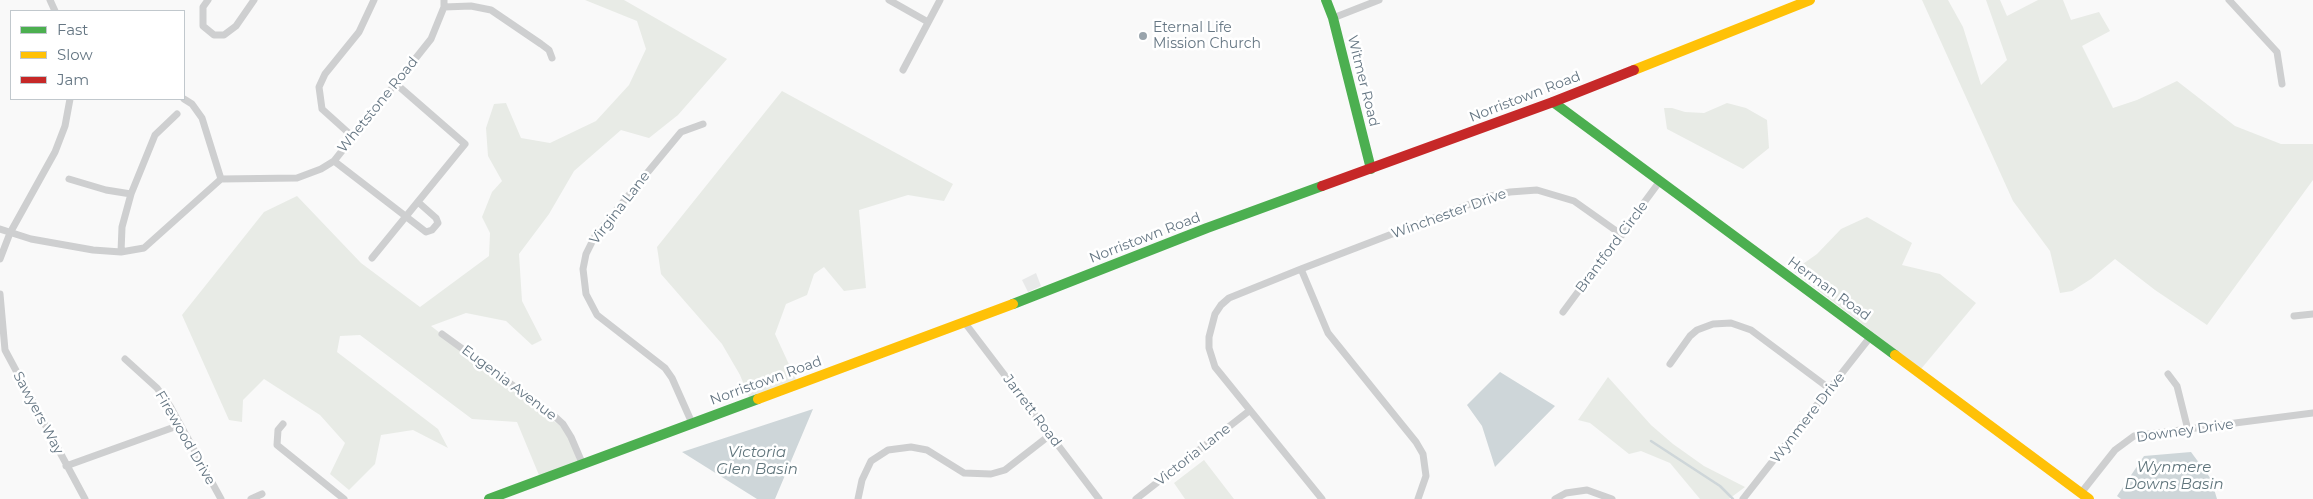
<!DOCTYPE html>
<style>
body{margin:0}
#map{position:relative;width:2313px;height:499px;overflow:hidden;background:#f9f9f9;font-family:Montserrat,sans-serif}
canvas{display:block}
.legend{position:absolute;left:10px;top:10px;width:175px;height:90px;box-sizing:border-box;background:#fff;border:1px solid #c1c8cd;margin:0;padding:6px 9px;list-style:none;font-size:15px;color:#657683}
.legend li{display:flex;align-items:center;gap:10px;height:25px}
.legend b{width:25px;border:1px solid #c1c8cd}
</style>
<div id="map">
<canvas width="2313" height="499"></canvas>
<ul class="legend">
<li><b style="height:6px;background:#4caf50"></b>Fast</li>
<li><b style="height:6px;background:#ffc107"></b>Slow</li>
<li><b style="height:6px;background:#c62828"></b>Jam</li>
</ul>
</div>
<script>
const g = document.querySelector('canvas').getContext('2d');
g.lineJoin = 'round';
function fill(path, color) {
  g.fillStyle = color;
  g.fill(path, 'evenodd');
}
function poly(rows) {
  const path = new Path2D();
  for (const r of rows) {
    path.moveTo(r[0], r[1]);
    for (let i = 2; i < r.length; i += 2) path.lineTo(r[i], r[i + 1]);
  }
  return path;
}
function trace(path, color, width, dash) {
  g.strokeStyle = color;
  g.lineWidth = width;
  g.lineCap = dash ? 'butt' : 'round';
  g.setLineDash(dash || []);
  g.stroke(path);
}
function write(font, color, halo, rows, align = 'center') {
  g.font = font + ' Montserrat,sans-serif';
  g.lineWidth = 5;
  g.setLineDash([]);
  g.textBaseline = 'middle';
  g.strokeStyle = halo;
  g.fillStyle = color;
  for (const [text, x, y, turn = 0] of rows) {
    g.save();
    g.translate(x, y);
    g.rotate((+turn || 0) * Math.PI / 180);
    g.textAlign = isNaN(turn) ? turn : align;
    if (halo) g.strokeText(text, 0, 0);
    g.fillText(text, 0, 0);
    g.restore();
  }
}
const built = poly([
 [1036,273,1041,286,1028,292,1022,280]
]);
const green = poly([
 [585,0,624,0,727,59,678,115,649,138,621,130,574,171,549,214,519,254,522,301,542,340,532,345,506,321,466,313,431,326,568,432,579,466,541,480,517,422,472,419,360,335,340,336,337,352,438,429,448,448,413,430,381,435,375,464,349,490,330,474,345,443,320,415,264,379,243,400,242,422,229,420,182,315,264,212,297,196,361,263,420,307,489,256,490,233,482,217,492,192,502,181,488,156,486,128,494,104,506,103,521,138,550,143,596,121,629,85,646,49,637,21],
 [1922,0,1948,0,1963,27,1981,85,2007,60,1986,0,2000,0,2007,16,2038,0,2063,0,2071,20,2099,12,2110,31,2082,46,2113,108,2137,100,2177,81,2235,126,2281,144,2313,144,2313,180,2207,325,2155,290,2115,259,2091,279,2072,291,2060,293,2050,251,2013,201],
 [782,91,953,184,944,201,908,195,859,210,866,288,844,291,824,267,814,274,807,295,786,304,775,334,798,384,751,402,740,375,722,344,661,274,657,247],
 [1727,103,1746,108,1767,120,1769,148,1743,169,1667,129,1664,108,1672,108,1685,112,1704,113],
 [1867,217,1912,243,1902,265,1940,274,1976,303,1921,369,1793,271,1817,254,1841,229],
 [1608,377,1651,425,1673,444,1704,466,1745,487,1729,499,1700,499,1670,463,1641,451,1629,454,1590,423,1578,420],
 [1204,460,1234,499,1185,499,1174,483]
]);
const water = poly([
 [1500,372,1555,406,1495,467,1482,426,1467,405],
 [813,409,775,499,757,499,682,452],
 [2191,452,2211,479,2217,499,2121,499,2117,496,2144,456]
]);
const stream = poly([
 [1651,441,1720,486,1733,499]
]);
const street = poly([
 [50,0,55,11],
 [208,0,203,7,203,26,214,35,224,35,236,26,254,0],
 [889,0,928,22],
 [2229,0,2277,52,2282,84],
 [444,7,471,6,491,10,541,44,549,50,552,58],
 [1333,18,1379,0],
 [903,70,940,0],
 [184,99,192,104,202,118,221,179],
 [352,136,322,109,319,87,325,74,359,32,374,0],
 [334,161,426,232,432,230,438,223,436,218,418,202],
 [69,179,106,190,131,194],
 [0,229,31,239,93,250,121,252,144,248,221,179,297,178,321,169,334,161,431,39,444,7,444,0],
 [121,252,122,227,131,194,155,135,177,114],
 [372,258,465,144,395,83],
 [0,259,10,233,55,152,65,126,70,99],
 [1301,269,1328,333,1416,442,1423,454,1426,476,1418,499],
 [0,294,5,350,85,499],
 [1563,312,1660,181],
 [2294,316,2313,314],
 [965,323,1099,499],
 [442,334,551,413,563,424,571,437,583,465],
 [125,359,157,388,170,406,221,499],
 [1670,364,1690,336,1697,330,1713,324,1731,323,1751,330,1830,389],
 [2168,374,2177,386,2188,430],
 [692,423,672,378,665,368,597,315,586,294,583,269,586,254,595,236,681,132,703,124],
 [283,424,278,430,277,445,344,499],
 [66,466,180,425],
 [2081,493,2115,450,2134,436,2313,413],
 [251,499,262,494],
 [858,499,862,480,871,461,888,450,911,447,927,450,964,473,991,474,1005,470,1050,435],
 [1136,499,1249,411],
 [1322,499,1215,367,1209,348,1209,337,1215,314,1221,305,1229,298,1301,269,1491,196,1510,192,1537,190,1574,201,1622,235],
 [1555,499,1566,493,1587,490,1612,499],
 [1743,499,1871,336]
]);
const fast = poly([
 [1326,0,1333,18,1371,169],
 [1553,102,1895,355],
 [1013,304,1207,228,1322,186],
 [489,499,758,399]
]);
const slow = poly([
 [1634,70,1810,0],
 [1895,355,2089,499],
 [758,399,1013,304]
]);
const jam = poly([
 [1322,186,1553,102,1634,70]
]);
const markers = [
 [1143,36,5,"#99a4ac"]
];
const poiNames = [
 ["Eternal Life",1153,28],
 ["Mission Church",1153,44]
];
const streetNames = [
 ["Witmer Road",1363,81,76],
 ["Norristown Road",1525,97,-21],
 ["Whetstone Road",378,105,-51],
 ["Virgina Lane",620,208,-52],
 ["Winchester Drive",1449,214,-20],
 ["Norristown Road",1145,238,-21],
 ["Brantford Circle",1612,247,-53],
 ["Herman Road",1829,289,36],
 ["Norristown Road",766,381,-20],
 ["Eugenia Avenue",509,383,37],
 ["Jarrett Road",1032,411,53],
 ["Sawyers Way",38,413,62],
 ["Wynmere Drive",1808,418,-52],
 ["Downey Drive",2185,431,-8],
 ["Firewood Drive",185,438,60],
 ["Victoria Lane",1193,455,-38]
];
const waterNames = [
 ["Victoria",757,453],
 ["Glen Basin",757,470],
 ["Wynmere",2174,468],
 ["Downs Basin",2174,485]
];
fill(built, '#e8e9e9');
fill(green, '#e8ebe6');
fill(water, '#ced6d9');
trace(stream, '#ced6d9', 2.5);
trace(street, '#cecfd0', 7);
trace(fast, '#4caf50', 10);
trace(slow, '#ffc107', 10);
trace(jam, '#c62828', 10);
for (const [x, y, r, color] of markers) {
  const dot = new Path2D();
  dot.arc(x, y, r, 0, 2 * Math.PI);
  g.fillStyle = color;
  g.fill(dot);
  trace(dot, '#fff', 2);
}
write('14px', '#657683', '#fff', poiNames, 'left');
write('14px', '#657683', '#fff', streetNames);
write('italic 15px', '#60757c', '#fff', waterNames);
</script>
